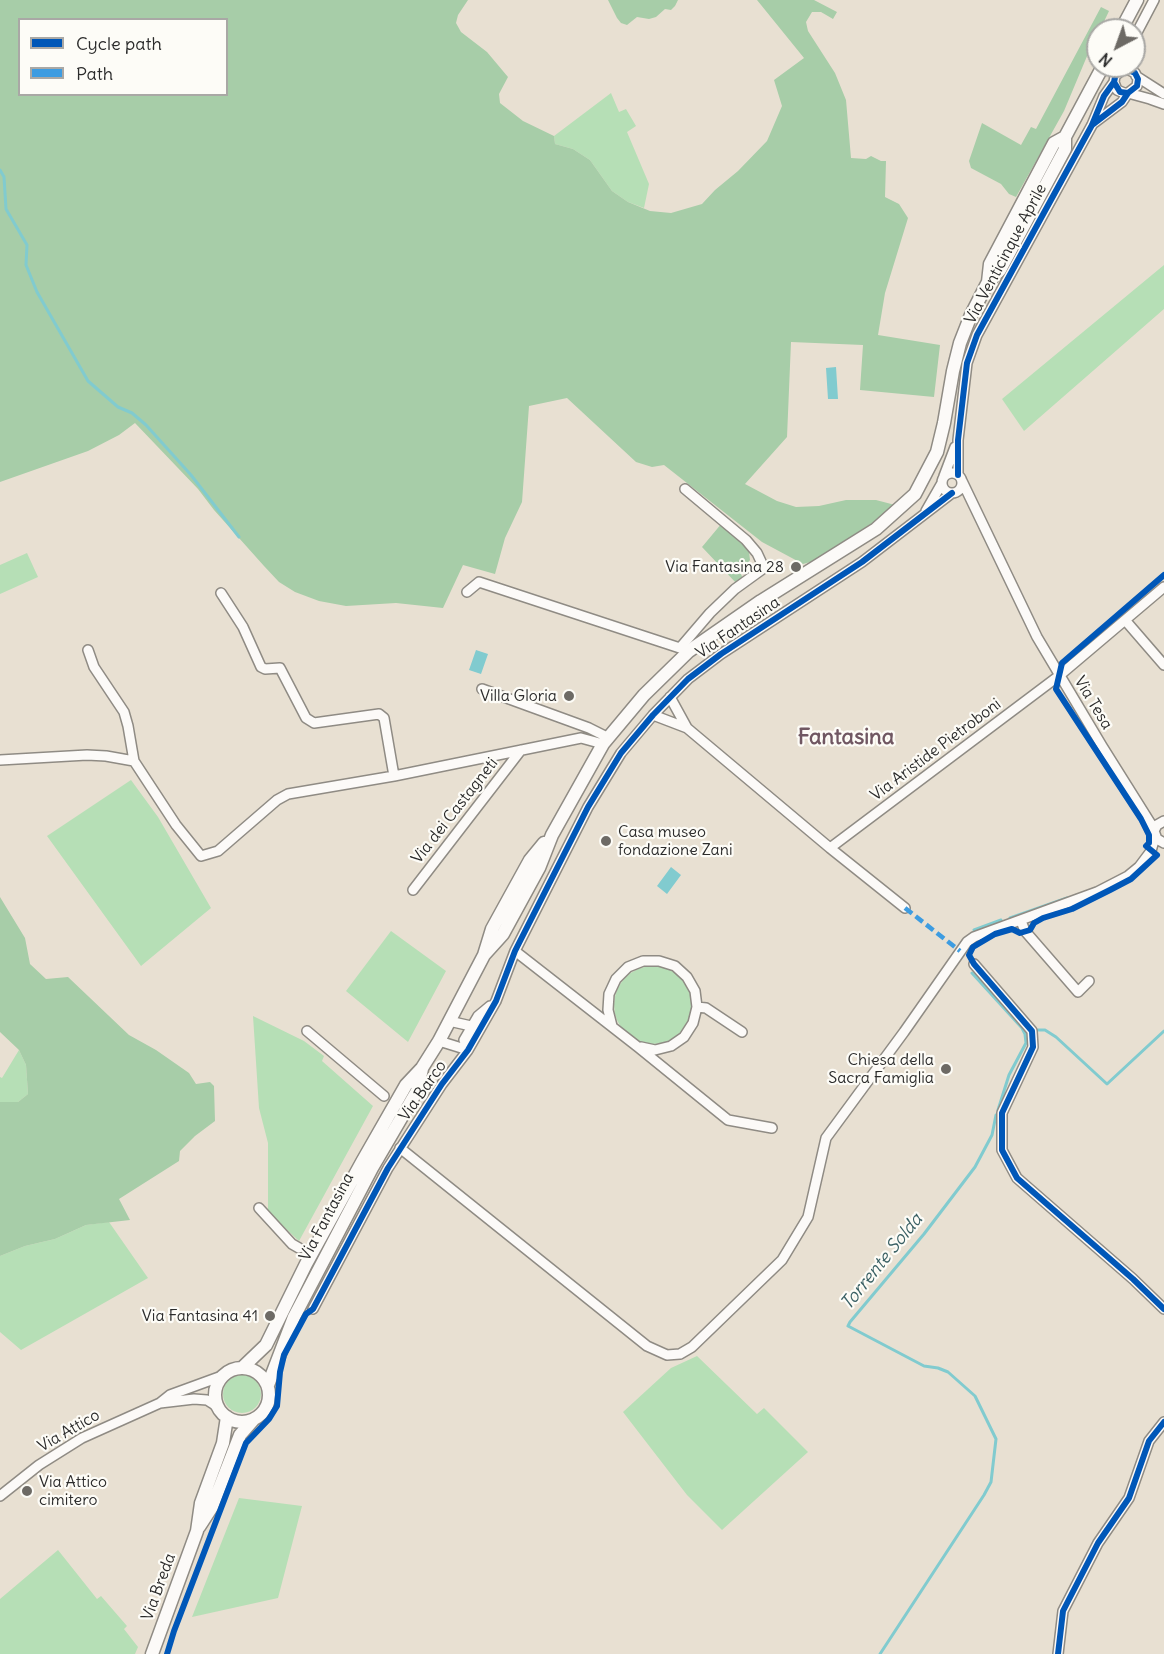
<!DOCTYPE html>
<style>
body{margin:0}
#map{position:relative;width:1164px;height:1654px;overflow:hidden;background:#e8e0d2;font-family:Delius,sans-serif}
canvas{display:block}
.legend{position:absolute;left:18px;top:18px;width:210px;height:78px;box-sizing:border-box;background:#fdfcf7;border:2px solid #a9a8a5;margin:0;padding:8px 10px;list-style:none;font-size:18px;color:#2b2b2b}
.legend li{display:flex;align-items:center;gap:12px;height:30px}
.legend b{width:30px;border:2px solid #a9a8a5}
.north{position:absolute;left:1086px;top:18px;width:60px;height:60px;box-sizing:border-box;background:#fdfcf7;border:2px solid #a9a8a5;border-radius:50%;rotate:221deg;font-size:16px;font-weight:700;line-height:24px;text-align:center;color:#2b2b2b}
.north::after{content:'';display:block;margin:auto;width:21px;height:27px;background:#6d6a65;clip-path:polygon(50% 0,100% 100%,50% 72%,0 100%)}
</style>
<div id="map">
<canvas width="1164" height="1654"></canvas>
<ul class="legend">
<li><b style="height:8px;background:#0057b8"></b>Cycle path</li>
<li><b style="height:8px;background:#3d9ce1"></b>Path</li>
</ul>
<div class="north">N</div>
</div>
<script>
const g = document.querySelector('canvas').getContext('2d');
g.lineJoin = 'round';
function fill(path, color) {
  g.fillStyle = color;
  g.fill(path, 'evenodd');
}
function poly(rows) {
  const path = new Path2D();
  for (const r of rows) {
    if (r.length === 3) {
      path.moveTo(r[0] + r[2], r[1]);
      path.arc(r[0], r[1], r[2], 0, 2 * Math.PI);
      continue;
    }
    path.moveTo(r[0], r[1]);
    for (let i = 2; i < r.length; i += 2) path.lineTo(r[i], r[i + 1]);
  }
  return path;
}
function trace(path, color, width, dash) {
  g.strokeStyle = color;
  g.lineWidth = width;
  g.lineCap = dash ? 'butt' : 'round';
  g.setLineDash(dash || []);
  g.stroke(path);
}
function write(font, color, halo, rows, align = 'center') {
  g.font = font + ' Delius,sans-serif';
  g.lineWidth = 4.5;
  g.setLineDash([]);
  g.textBaseline = 'middle';
  g.strokeStyle = halo;
  g.fillStyle = color;
  for (const [text, x, y, turn = 0] of rows) {
    g.save();
    g.translate(x, y);
    g.rotate((+turn || 0) * Math.PI / 180);
    g.textAlign = isNaN(turn) ? turn : align;
    if (halo) g.strokeText(text, 0, 0);
    g.fillText(text, 0, 0);
    g.restore();
  }
}
const green = poly([
 [611,93,619,112,626,109,636,126,627,132,649,184,644,208,628,202,612,191,590,160,573,149,555,144,554,136],
 [1164,265,1164,309,1024,431,1002,399],
 [27,553,38,577,0,594,0,565],
 [131,780,158,817,211,908,141,966,47,836],
 [391,931,446,971,408,1042,346,991],
 [653,1005,39],
 [253,1016,304,1041,324,1056,322,1061,373,1106,299,1241,268,1212,268,1143,259,1108],
 [19,1050,26,1065,28,1094,18,1102,0,1102,0,1077,2,1078],
 [109,1222,148,1278,21,1350,0,1332,0,1256,25,1246,55,1239,86,1225],
 [697,1356,757,1414,764,1408,808,1452,722,1530,687,1495,623,1412,671,1368],
 [242,1394,19],
 [239,1498,302,1506,278,1598,192,1617],
 [58,1550,97,1599,101,1596,127,1626,124,1629,138,1647,135,1654,0,1654,0,1599]
]);
const forest = poly([
 [0,0,468,0,458,15,456,23,461,32,487,52,508,77,499,94,500,103,523,121,554,136,555,144,573,149,590,160,612,191,628,202,650,211,671,213,702,204,715,190,738,171,767,141,782,106,774,80,804,58,757,0,814,0,837,12,833,19,821,12,812,12,806,22,808,31,835,73,846,100,851,158,866,159,871,156,881,161,886,161,885,197,899,204,908,218,885,293,878,335,940,345,934,397,860,390,863,345,791,342,787,437,745,484,777,501,796,507,819,506,846,500,876,500,895,505,883,516,814,561,803,564,762,542,664,465,652,467,636,462,567,398,529,406,522,502,505,538,495,574,463,565,443,608,396,603,346,606,319,601,295,592,279,582,264,566,214,510,198,489,135,423,119,435,88,451,0,482],
 [20,20,226,20,226,94,20,94],
 [608,0,678,0,675,6,671,10,665,9,656,17,649,19,637,17,627,25,621,23,617,18],
 [1101,7,1109,11,1100,30,1098,30,1064,111,1016,197,1009,194,1001,184,971,168,969,161,982,123,1021,145,1031,127,1036,129],
 [722,523,746,544,749,552,750,560,741,574,743,579,737,584,702,547],
 [0,897,25,938,30,964,46,979,68,977,129,1035,156,1050,189,1073,196,1084,210,1082,214,1086,215,1121,195,1136,180,1151,179,1161,119,1199,130,1220,86,1225,55,1239,25,1246,0,1256,0,1102,18,1102,28,1094,26,1065,19,1050,0,1032]
]);
const water = poly([
 [836,367,838,399,828,399,826,368],
 [476,650,488,654,481,674,469,670],
 [671,867,681,875,667,894,657,886]
]);
const stream = poly([
 [0,170,4,177,6,209,27,245,26,265,37,292,88,381,118,407,132,413,146,425,191,475,239,537],
 [1010,918,1067,898],
 [974,930,1001,920],
 [972,973,1022,1028,1025,1034,1026,1043,1009,1075,998,1110],
 [1038,1030,1045,1030,1056,1037,1107,1084,1164,1031],
 [880,1654,984,1495,991,1482,996,1439,975,1396,948,1372,938,1368,924,1366,848,1326,850,1322,924,1234,975,1167,992,1135,996,1115]
]);
const street = poly([
 [1134,38,1154,0],
 [1136,76,1164,94],
 [1094,123,1122,102,1128,93,1137,86,1138,79,1135,73,1129,70,1123,69,1115,76,1114,82,1117,90,1124,93,1128,93,1150,99,1164,104],
 [952,483,10],
 [958,475,958,440,967,363,977,335,1092,125,1104,96,1114,82],
 [944,476,955,447],
 [962,481,1037,637,1102,746,1154,829],
 [926,511,942,483],
 [467,592,479,582,689,651],
 [221,593,243,627,261,667,265,669,280,668,306,718,314,723,379,714,384,718,394,776],
 [1125,620,1164,665],
 [680,648,710,613,735,589,764,568,757,553,746,540,685,489],
 [88,650,94,667,124,712,128,726,134,761,176,825,201,856,218,851,277,800,288,794,394,776,581,738,603,744],
 [482,689,589,728,609,738],
 [670,697,687,728],
 [653,715,687,728,830,848,905,908],
 [0,760,87,755,106,756,134,761],
 [1164,821,1157,825,1154,831,1157,839,1164,843],
 [830,848,1060,675,1164,587],
 [413,890,521,750],
 [1021,921,1025,931,1078,992,1089,981],
 [515,951,638,1047,728,1120,772,1128],
 [974,964,1032,1031,1033,1047,1002,1113,1002,1150,1017,1178,1133,1279,1164,1309],
 [697,1007,706,1008,742,1032],
 [449,1021,471,1026],
 [612,1026,608,1010,609,994,616,979,628,967,643,961,659,961,675,966,687,977,695,991,697,1007,693,1023,684,1037,671,1046,655,1050,641,1047],
 [307,1031,384,1096],
 [439,1041,468,1050],
 [468,1050,464,1040,478,1016,490,1006],
 [400,1148,647,1346,667,1355,680,1354,692,1347,782,1260,808,1217,826,1138,904,1032,967,942,974,937,1097,892,1128,876,1139,867,1151,851,1155,837],
 [259,1208,292,1244,299,1248],
 [313,1309,388,1168,442,1084,468,1050,496,1001,515,951,588,807,621,753,653,715,688,679,721,654,862,562,952,493],
 [160,1403,194,1399,207,1400,218,1407],
 [0,1496,39,1465,82,1438,160,1403,170,1395,222,1376],
 [1058,1654,1063,1611,1098,1543,1129,1498,1149,1441,1164,1422]
]);
const secondary = poly([
 [1121,30,1137,0],
 [988,282,990,264,1054,143,1065,137],
 [484,955,503,934,539,868,552,835,603,744,644,695,689,651,761,601,876,529,915,494,937,452,944,423,953,371,960,343,971,315,988,282,1000,270,1065,149,1065,137,1103,66],
 [243,1367,266,1345,306,1264,362,1162,406,1085,422,1068,439,1041,484,955,492,929,530,860,544,843],
 [242,1395,27],
 [268,1385,294,1317,372,1168,417,1091,422,1069],
 [199,1527,212,1507,240,1435,254,1419],
 [152,1654,197,1531,201,1503,223,1443,227,1417]
]);
const quiet = poly([
 [905,908,960,951]
]);
const cycleway = poly([
 [1092,125,1122,102,1128,93,1137,86,1138,79,1135,73,1129,70,1123,69,1116,73,1114,82,1120,92,1128,93],
 [958,475,958,440,967,363,977,335,1092,125,1104,96,1114,82],
 [1164,575,1062,663,1056,689,1141,819,1149,835,1149,843,1146,846,1157,855,1131,879,1110,890,1072,909,1043,918,1034,923,1030,930,1020,933,1012,929,995,934,973,947,969,955,974,964,1032,1031,1033,1047,1002,1113,1002,1150,1017,1178,1133,1279,1164,1309],
 [167,1654,174,1631,246,1443,269,1419,277,1406,280,1372,284,1355,306,1314,313,1309,388,1168,442,1084,468,1050,496,1001,515,951,588,807,621,753,653,715,688,679,721,654,862,562,952,493],
 [1058,1654,1063,1611,1098,1543,1129,1498,1149,1441,1164,1422]
]);
const markers = [
 [796,567,6,"#6d6a65"],
 [569,696,6,"#6d6a65"],
 [606,841,6,"#6d6a65"],
 [946,1069,6,"#6d6a65"],
 [270,1316,6,"#6d6a65"],
 [27,1491,6,"#6d6a65"]
];
const streetNames = [
 ["Via Venticinque Aprile",1006,254,-62],
 ["Via Fantasina",738,628,-34],
 ["Via Tesa",1093,703,59],
 ["Via Aristide Pietroboni",936,750,-37],
 ["Via dei Castagneti",455,811,-52],
 ["Via Barco",423,1091,-55],
 ["Via Fantasina",327,1217,-62],
 ["Via Attico",69,1431,-30],
 ["Via Breda",159,1587,-70]
];
const poiNames = [
 ["Via Fantasina 28",784,567],
 ["Villa Gloria",557,696],
 ["Casa museo",618,832,"left"],
 ["fondazione Zani",618,850,"left"],
 ["Chiesa della",934,1060],
 ["Sacra Famiglia",934,1078],
 ["Via Fantasina 41",258,1316],
 ["Via Attico",39,1482,"left"],
 ["cimitero",39,1500,"left"]
];
const waterNames = [
 ["Torrente Solda",882,1262,-51]
];
const districtNames = [
 ["Fantasina",846,738]
];
fill(green, '#b6dfb6');
fill(forest, '#a7cda8');
fill(water, '#81cbcf');
trace(stream, '#81cbcf', 3);
trace(street, '#8f8b84', 12);
trace(secondary, '#8f8b84', 15);
trace(street, '#fcfaf8', 9);
trace(secondary, '#fcfaf8', 12);
trace(quiet, '#3d9ce1', 4.5, [9, 4.5]);
trace(cycleway, '#0057b8', 6);
for (const [x, y, r, color] of markers) {
  const dot = new Path2D();
  dot.arc(x, y, r, 0, 2 * Math.PI);
  g.fillStyle = color;
  g.fill(dot);
  trace(dot, '#fdfcf7', 2);
}
write('16px', '#2b2b2b', '#fdfcf7', streetNames);
write('16px', '#2b2b2b', '#fdfcf7', poiNames, 'right');
write('italic 18px', '#3a6064', '#fdfcf7', waterNames);
write('bold 22px', '#705762', '#fdfcf7', districtNames);
</script>
